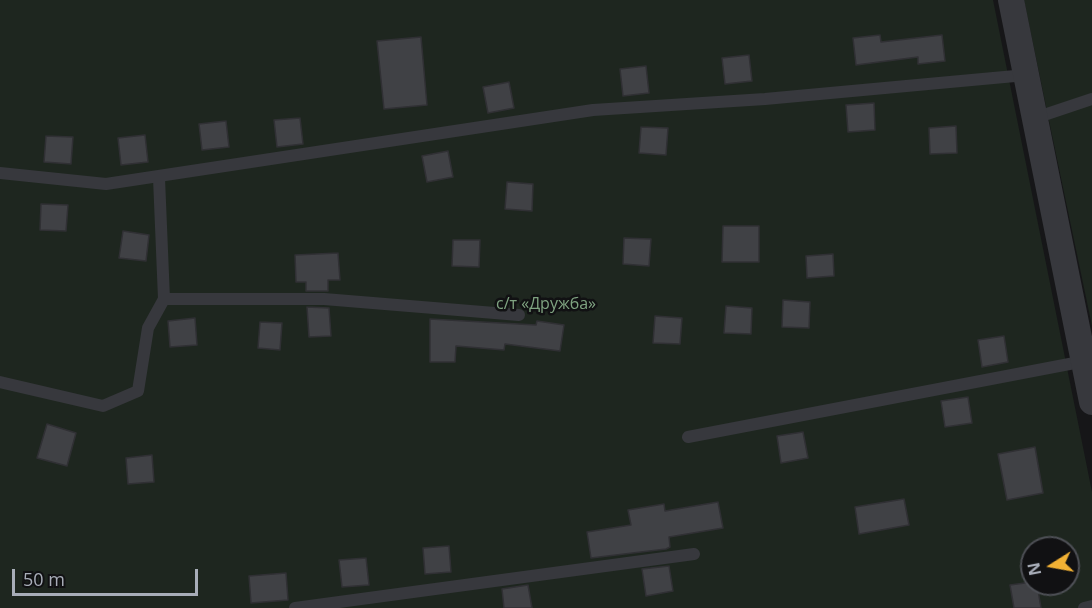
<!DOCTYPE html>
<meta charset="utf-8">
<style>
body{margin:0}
#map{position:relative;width:1092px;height:608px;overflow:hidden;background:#161618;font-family:"Open Sans",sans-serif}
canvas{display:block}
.north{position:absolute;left:1020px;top:536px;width:60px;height:60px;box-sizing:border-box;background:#111113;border:2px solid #4d4f55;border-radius:50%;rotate:259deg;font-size:16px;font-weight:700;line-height:24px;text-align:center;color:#a8adb8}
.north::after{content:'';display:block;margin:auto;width:21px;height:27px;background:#f2b134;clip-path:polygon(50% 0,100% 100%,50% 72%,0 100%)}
.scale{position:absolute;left:12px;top:569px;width:186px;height:27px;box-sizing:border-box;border:3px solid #a8adb8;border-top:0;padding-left:8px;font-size:18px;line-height:21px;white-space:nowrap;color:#a8adb8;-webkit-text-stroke:4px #111113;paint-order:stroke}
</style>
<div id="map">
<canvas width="1092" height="608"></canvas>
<div class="north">N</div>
<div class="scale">50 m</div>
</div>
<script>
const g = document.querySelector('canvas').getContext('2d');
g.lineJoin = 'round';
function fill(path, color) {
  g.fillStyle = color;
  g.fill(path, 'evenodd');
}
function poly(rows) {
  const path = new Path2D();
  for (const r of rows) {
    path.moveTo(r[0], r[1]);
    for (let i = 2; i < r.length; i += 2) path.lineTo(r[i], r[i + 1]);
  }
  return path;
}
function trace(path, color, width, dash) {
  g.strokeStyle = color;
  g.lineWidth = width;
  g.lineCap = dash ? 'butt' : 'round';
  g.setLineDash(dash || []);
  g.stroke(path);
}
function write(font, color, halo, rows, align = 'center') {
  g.font = font + ' "Open Sans",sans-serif';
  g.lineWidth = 5;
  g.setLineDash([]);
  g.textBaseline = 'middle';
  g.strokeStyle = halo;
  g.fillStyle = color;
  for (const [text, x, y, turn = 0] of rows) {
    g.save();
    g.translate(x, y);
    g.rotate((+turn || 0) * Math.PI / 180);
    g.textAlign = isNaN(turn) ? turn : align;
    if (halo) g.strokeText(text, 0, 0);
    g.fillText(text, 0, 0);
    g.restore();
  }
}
const green = poly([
 [0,0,993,0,1092,492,1092,608,0,608],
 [1032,548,1068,548,1068,584,1032,584],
 [1024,0,1092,0,1092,326,1047,111]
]);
const building = poly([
 [880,35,881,42,942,35,945,61,918,64,918,57,856,65,853,38,880,35],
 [421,37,427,105,384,109,377,41,421,37],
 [749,55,752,81,725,84,722,58,749,55],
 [646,66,649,93,623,96,620,69,646,66],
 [509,82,514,108,488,113,483,87,509,82],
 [874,103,875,130,848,132,846,105,874,103],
 [300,118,303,144,277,147,274,120,300,118],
 [226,121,229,147,202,150,199,124,226,121],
 [956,126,957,153,930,154,929,128,956,126],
 [641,127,668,128,666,155,639,153,641,127],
 [145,135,148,162,121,165,118,138,145,135],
 [46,136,73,137,71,164,44,162,46,136],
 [448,151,453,177,427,182,422,156,448,151],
 [507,182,533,184,532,211,505,209,507,182],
 [41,204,68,205,66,231,40,230,41,204],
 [723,226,759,226,759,262,722,262,723,226],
 [123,231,149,235,146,261,119,258,123,231],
 [624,238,651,239,649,266,623,264,624,238],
 [453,240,480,240,479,267,452,266,453,240],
 [338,253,340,280,328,280,328,291,306,291,306,282,296,282,295,255,338,253],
 [833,254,834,276,807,278,806,256,833,254],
 [783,300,810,302,809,328,782,327,783,300],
 [726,306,752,308,751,334,724,333,726,306],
 [307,307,329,308,331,336,309,337,307,307],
 [655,316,682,318,680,344,653,343,655,316],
 [195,318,197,345,170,347,168,321,195,318],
 [430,319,536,325,537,321,564,325,560,351,505,344,504,350,456,346,455,362,430,362,430,319],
 [260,322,282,323,280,350,258,348,260,322],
 [1004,336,1008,362,982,367,978,340,1004,336],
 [968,397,972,423,945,427,941,401,968,397],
 [47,424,76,433,67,466,37,458,47,424],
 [803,432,808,458,781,463,777,436,803,432],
 [1035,447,1043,493,1007,500,998,454,1035,447],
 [152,455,154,482,128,484,126,458,152,455],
 [904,499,909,525,859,534,855,507,904,499],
 [718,502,723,528,669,537,670,547,666,549,591,558,587,532,631,525,628,510,664,504,665,511,718,502],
 [449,546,451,572,425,574,423,548,449,546],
 [366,558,369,585,342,587,339,560,366,558],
 [669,566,673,591,646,596,642,569,669,566],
 [286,573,288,600,251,603,249,576,286,573],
 [1032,582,1032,584,1037,584,1041,608,1014,608,1010,585,1032,582],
 [528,585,532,608,504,608,502,589,528,585]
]);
const lane = poly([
 [1035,118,1092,99],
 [0,173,106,184,593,110,765,99,1026,75],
 [164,299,324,299,519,315],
 [0,382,103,406,138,391,148,328,164,299,159,178],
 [688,437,1085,361],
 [295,608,694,554],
 [1084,608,1092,606]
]);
const street = poly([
 [1011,0,1092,402]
]);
const parkNames = [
 ["с/т «Дружба»",546,304]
];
fill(green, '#1e261f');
fill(building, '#404145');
trace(building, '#303034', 1.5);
trace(lane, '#37383d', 12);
trace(street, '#37383d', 26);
write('16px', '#7fa381', '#111113', parkNames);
</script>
